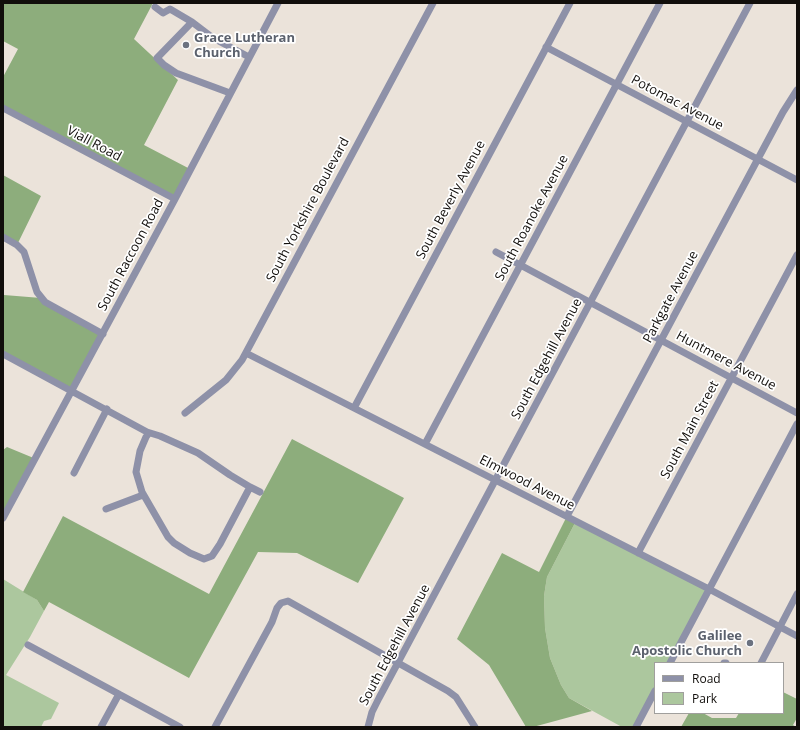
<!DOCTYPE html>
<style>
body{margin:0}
#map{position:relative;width:800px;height:730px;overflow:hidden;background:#ebe3da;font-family:"Open Sans",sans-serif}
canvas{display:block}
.frame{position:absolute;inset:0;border:4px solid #110e0b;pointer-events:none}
.legend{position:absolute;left:654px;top:662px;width:130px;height:52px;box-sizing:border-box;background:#fff;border:1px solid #a09f9d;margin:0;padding:5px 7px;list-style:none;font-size:12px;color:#110e0b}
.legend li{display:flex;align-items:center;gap:8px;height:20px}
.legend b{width:20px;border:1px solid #a09f9d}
</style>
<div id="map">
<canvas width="800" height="730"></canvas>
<div class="frame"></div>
<ul class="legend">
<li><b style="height:5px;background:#8e91a8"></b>Road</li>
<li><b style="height:11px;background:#acc79e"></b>Park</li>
</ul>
</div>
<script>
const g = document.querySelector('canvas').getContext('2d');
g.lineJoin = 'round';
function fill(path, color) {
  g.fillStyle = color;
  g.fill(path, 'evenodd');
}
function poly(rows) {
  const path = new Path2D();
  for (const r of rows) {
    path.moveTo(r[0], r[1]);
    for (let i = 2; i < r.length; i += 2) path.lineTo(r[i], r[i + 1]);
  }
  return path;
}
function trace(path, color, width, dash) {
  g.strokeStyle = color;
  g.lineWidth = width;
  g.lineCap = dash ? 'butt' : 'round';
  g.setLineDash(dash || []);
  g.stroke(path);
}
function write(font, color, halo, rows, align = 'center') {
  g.font = font + ' "Open Sans",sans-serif';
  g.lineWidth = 3.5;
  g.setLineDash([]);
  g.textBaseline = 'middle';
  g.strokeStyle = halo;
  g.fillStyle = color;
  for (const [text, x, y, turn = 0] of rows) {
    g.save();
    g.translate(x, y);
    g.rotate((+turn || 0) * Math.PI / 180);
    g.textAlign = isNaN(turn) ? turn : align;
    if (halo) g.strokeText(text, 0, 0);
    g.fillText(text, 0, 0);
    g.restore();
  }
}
const green = poly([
 [576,521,709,589,670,663,655,663,655,691,636,727,622,727,569,698,561,685,550,658,545,628,544,596,547,577],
 [3,579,37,600,44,611,30,637,6,675,59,703,51,719,44,721,41,727,3,727]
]);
const forest = poly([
 [3,3,153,3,134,39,178,80,144,145,190,169,175,199,3,108,3,77,18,49,3,41],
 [3,175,41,196,17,245,3,237],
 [4,295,41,298,103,334,72,391,3,354],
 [292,439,404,498,358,583,297,553,258,552,189,678,49,602,44,611,37,600,23,592,63,516,209,594],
 [7,447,36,459,3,518,3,450],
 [567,516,576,521,547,577,544,596,545,628,550,658,561,685,569,698,592,711,533,727,526,727,489,665,457,639,502,553,539,572],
 [783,692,797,699,797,718,793,725,796,727,681,727,689,713,703,713,712,718,736,718,739,713,783,713]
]);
const minor = poly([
 [155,7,163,13,170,9,192,22],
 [546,47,797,180],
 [230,93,176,73,164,65,157,58,192,22,213,38,249,57],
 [3,108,175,199],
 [3,237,17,245,24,252,37,292,45,302,103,334],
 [496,252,797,413],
 [246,353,709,589,797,636],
 [3,354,147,432,160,436,198,453,230,475,250,487,220,544,212,556,204,559,190,553,174,543,168,537,142,492,136,472,140,451,146,437,149,433],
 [354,408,570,3],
 [185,413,226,380,242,360,433,3],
 [425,444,660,3],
 [74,473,107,409],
 [250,487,260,492],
 [106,509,143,495],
 [567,516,783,112,797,90],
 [3,518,175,199,278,3],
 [638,553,797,255],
 [28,645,180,727],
 [670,663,797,424],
 [724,663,726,663],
 [761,663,797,594],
 [101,727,119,694],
 [215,727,272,622,277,608,281,603,288,601,448,691,456,697,475,727],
 [368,727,372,712,379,698,750,3],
 [636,727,655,691]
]);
const markers = [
 [186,45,4,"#6b7280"],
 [750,643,4,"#6b7280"]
];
const worshipNames = [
 ["Grace Lutheran",194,38],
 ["Church",194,53],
 ["Galilee",742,636,"right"],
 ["Apostolic Church",742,651,"right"]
];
const streetNames = [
 ["Potomac Avenue",677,103,28],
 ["Viall Road",94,144,28],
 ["South Beverly Avenue",451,200,-62],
 ["South Yorkshire Boulevard",308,210,-62],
 ["South Roanoke Avenue",532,218,-62],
 ["South Raccoon Road",131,255,-62],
 ["Parkgate Avenue",671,297,-62],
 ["South Edgehill Avenue",547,359,-62],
 ["Huntmere Avenue",726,361,28],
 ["South Main Street",690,430,-62],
 ["Elmwood Avenue",527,483,27],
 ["South Edgehill Avenue",395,645,-62]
];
fill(green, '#acc79e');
fill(forest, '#8dad7c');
trace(minor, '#8e91a8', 7);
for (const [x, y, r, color] of markers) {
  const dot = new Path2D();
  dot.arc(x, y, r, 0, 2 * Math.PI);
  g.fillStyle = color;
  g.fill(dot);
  trace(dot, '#fff', 1.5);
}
write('bold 13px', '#5b616d', '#fff', worshipNames, 'left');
write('13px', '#110e0b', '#fff', streetNames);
</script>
